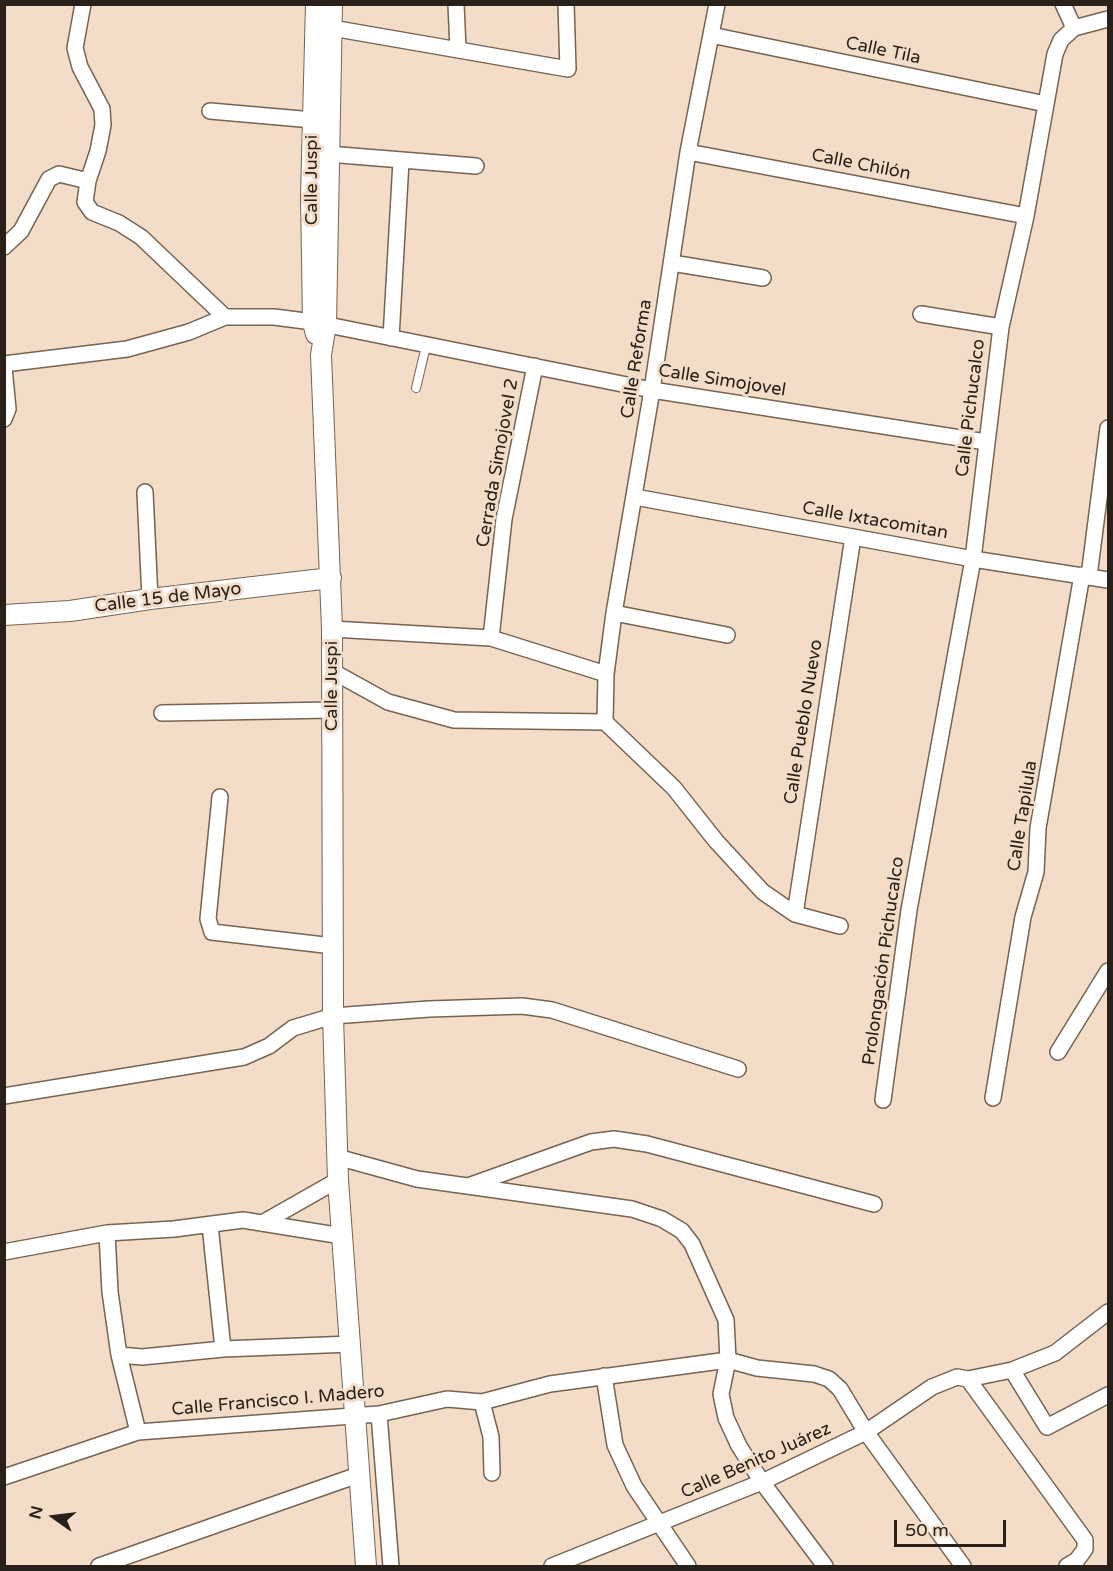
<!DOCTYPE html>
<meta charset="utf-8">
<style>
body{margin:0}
#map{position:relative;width:1113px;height:1571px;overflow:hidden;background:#f3ddc8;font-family:"Varela Round",sans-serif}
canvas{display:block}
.frame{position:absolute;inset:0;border:6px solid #282019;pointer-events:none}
.north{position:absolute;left:24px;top:1487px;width:60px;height:60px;-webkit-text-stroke:4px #f3ddc8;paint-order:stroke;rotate:284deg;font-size:16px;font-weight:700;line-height:24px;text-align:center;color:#282019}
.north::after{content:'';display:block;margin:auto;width:21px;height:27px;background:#282019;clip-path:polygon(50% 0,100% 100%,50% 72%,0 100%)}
.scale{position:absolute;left:894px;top:1520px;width:112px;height:27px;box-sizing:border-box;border:3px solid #282019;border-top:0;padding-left:8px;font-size:18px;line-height:21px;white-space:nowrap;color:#282019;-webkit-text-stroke:4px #f3ddc8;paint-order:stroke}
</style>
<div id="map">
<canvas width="1113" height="1571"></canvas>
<div class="frame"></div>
<div class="north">N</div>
<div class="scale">50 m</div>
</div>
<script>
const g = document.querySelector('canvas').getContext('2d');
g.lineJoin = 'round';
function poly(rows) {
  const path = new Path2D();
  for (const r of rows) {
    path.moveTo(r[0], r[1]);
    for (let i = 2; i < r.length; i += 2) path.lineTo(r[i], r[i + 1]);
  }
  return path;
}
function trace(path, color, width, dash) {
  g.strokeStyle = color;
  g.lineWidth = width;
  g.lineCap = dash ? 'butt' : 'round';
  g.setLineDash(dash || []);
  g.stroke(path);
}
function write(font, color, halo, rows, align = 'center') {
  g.font = font + ' "Varela Round",sans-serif';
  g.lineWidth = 6;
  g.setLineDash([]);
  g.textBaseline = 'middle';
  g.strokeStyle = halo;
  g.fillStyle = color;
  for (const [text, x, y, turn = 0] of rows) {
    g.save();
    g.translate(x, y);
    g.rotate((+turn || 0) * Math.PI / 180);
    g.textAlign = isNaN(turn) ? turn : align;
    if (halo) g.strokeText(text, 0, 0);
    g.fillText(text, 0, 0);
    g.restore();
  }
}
const service = poly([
 [416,388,426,346]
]);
const minor = poly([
 [456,4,458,49],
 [1063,4,1074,28],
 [332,28,568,69,566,4],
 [711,35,1046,104],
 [210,111,313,120],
 [688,152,1026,216],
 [328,154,476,166],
 [88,181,85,202,92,212,119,223,141,237,225,317],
 [4,247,21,231,49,179,59,174,88,181,98,151,103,125,102,109,80,67,75,48,83,4],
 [672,263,763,278],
 [921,314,1001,327],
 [391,338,401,161],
 [4,364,127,349,189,332,225,317,274,317,313,322,652,390,986,442],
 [4,367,8,409,4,419],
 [145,492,150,599],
 [635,497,973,559,1108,580],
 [1089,576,1108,428],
 [614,613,727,635],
 [332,629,491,638,606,674],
 [491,638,504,519,535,366],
 [332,671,388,702,454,720,605,722,674,788,716,841,763,892,795,914,840,926],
 [162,713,332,710],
 [605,722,606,674,614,613,652,390,688,152,717,4],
 [220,797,208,919,212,932,333,946],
 [795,914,853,537],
 [1058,1052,1108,971],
 [4,1096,244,1057,269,1046,293,1028,333,1016,429,1009,522,1006,552,1010,738,1069],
 [993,1098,1023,917,1036,872,1038,828,1082,575],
 [883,1100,909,910,973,559,1001,327,1026,216,1055,54,1061,40,1074,28,1108,19],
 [337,1157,417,1179,632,1209,662,1219,682,1231,692,1244,726,1320,728,1360,721,1394,726,1418,739,1446,762,1482,825,1566],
 [468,1186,591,1142,614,1139,647,1144,874,1204],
 [264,1222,338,1180],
 [210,1225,223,1349],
 [107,1233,110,1292,119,1355,138,1432],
 [4,1252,107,1233,174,1229,243,1220,342,1236],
 [119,1355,142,1357,223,1349,351,1344],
 [1012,1370,1047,1427,1108,1395],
 [604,1376,615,1445,634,1486,688,1566],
 [968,1379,1085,1540,1085,1549,1077,1560,1067,1566],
 [482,1402,491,1437,492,1473],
 [379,1414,391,1566],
 [4,1477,138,1432,379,1414,447,1399,482,1402,550,1384,728,1360,757,1368,814,1374,829,1379,840,1389,866,1432,963,1566],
 [99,1566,358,1475],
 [552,1566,762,1482,866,1432,932,1387,957,1377,968,1379,1012,1370,1055,1353,1108,1312]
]);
const tertiary = poly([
 [316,4,311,196,313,322,316,334],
 [332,4,326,324,321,355,332,629,333,1016,338,1180,366,1566],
 [4,615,70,611,150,599,331,578]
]);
const streetNames = [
 ["Calle Tila",883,51,12],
 ["Calle Chilón",861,165,11],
 ["Calle Juspi",312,180,-90],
 ["Calle Reforma",637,359,-81],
 ["Calle Simojovel",722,381,9],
 ["Calle Pichucalco",971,408,-83],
 ["Cerrada Simojovel 2",498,463,-80],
 ["Calle Ixtacomitan",875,521,10],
 ["Calle 15 de Mayo",168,598,-7],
 ["Calle Juspi",332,686,-90],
 ["Calle Pueblo Nuevo",804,722,-81],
 ["Calle Tapilula",1023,816,-81],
 ["Prolongación Pichucalco",884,961,-82],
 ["Calle Francisco I. Madero",278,1401,-5],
 ["Calle Benito Juárez",756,1461,-24]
];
trace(service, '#766351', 10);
trace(minor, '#766351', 18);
trace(tertiary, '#766351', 22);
trace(service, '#fff', 8);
trace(minor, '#fff', 15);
trace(tertiary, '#fff', 20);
write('18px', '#282019', '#f3ddc8', streetNames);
</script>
